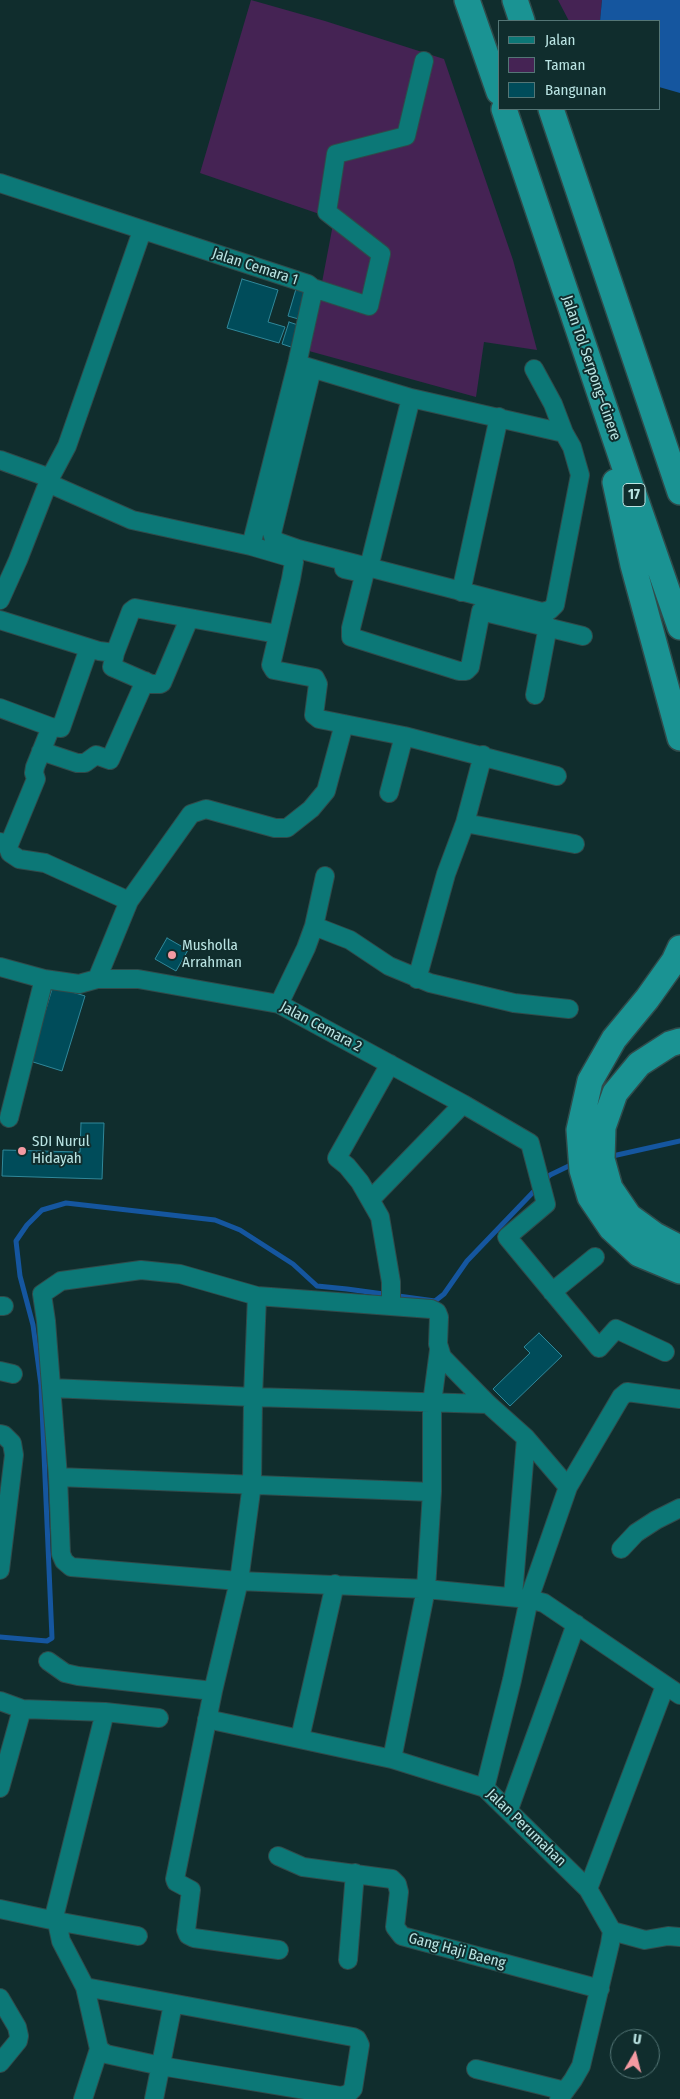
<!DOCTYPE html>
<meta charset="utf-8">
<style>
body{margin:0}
#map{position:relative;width:680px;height:2099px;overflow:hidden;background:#102d2d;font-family:"Fira Sans Condensed",sans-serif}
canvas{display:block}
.legend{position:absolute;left:498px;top:20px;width:162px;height:90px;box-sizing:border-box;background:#102d2d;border:1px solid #547676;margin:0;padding:6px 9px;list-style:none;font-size:15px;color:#bae4e3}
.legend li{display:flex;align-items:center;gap:10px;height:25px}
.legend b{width:25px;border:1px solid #547676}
.north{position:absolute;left:610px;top:2029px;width:50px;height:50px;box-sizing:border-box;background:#102d2d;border:1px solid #547676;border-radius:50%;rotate:8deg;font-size:14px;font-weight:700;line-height:20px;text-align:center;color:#bae4e3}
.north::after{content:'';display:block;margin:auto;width:18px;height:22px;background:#f49aa2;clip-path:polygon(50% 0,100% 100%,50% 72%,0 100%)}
</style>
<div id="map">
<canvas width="680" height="2099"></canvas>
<ul class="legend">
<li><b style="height:6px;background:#0c7877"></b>Jalan</li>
<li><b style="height:14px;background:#452354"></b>Taman</li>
<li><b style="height:14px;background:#004c5a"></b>Bangunan</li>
</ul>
<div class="north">U</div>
</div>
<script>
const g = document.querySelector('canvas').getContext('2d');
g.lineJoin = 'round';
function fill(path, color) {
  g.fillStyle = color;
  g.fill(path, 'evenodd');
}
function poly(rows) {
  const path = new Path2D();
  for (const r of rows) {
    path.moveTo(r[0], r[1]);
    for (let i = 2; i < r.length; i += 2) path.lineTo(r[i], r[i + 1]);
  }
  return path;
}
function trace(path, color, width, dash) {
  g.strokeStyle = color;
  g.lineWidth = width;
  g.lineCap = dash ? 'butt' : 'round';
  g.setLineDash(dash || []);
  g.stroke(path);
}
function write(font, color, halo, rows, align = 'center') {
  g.font = font + ' "Fira Sans Condensed",sans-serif';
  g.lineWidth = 4;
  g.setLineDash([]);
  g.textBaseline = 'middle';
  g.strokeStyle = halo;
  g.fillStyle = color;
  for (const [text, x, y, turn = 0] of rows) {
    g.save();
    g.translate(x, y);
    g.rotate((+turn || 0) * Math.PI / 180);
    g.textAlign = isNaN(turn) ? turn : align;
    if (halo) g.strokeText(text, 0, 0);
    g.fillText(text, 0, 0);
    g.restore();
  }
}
const green = poly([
 [251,0,325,21,444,59,513,260,537,350,484,342,476,397,309,351,334,219,200,173],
 [558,0,602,0,600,21,569,21]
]);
const water = poly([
 [602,0,680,0,680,93,659,87,659,21,600,21]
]);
const stream = poly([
 [608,1157,680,1141],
 [544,1181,550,1175,575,1163],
 [0,1637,47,1641,52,1638,41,1385,33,1325,20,1276,16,1241,27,1225,42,1210,66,1203,215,1220,240,1230,293,1264,317,1286,347,1289,435,1301,444,1294,467,1261,538,1187]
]);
const building = poly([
 [242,279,278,290,268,322,285,327,279,343,227,328,242,279],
 [296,289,310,293,302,320,288,316,296,289],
 [289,322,301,326,294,348,282,344,289,322],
 [167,938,188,950,176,971,155,959,167,938],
 [53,986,85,996,62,1071,30,1061,53,986],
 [81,1123,104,1123,102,1179,2,1176,3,1150,80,1152,81,1123],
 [539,1333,562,1356,510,1406,493,1389,530,1353,524,1347,539,1333]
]);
const minor = poly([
 [0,183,308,284,313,288,313,292,297,364,251,546],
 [313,288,369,306,381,254,327,212,336,154,406,136,424,61],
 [301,365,411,398,564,433],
 [312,369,272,533,274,539,278,542,298,549,542,612,550,610,555,605,580,475,572,447,564,433,553,404,534,369],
 [0,460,50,478],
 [48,483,132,520,251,546,292,558,294,562,291,579,271,665,274,670,315,678,318,684,314,715,319,719,404,736,557,776],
 [369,567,411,398],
 [344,569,362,573,364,576,351,628,351,637,459,671,466,671,470,667,481,611,583,636],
 [461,592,499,417],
 [0,600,18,560,50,478,67,446,142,231],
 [0,620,99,651,115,653,131,611,135,608,277,634],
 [115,653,112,667,151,684,160,684,162,683,189,619],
 [535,695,548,626],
 [0,708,51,727],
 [41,751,77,763,85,763,96,755,110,760,145,681],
 [389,793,404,736],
 [465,823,575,844],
 [0,842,8,847,10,853,19,859,45,863,129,901],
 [8,847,36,779,34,773,35,767,51,727,61,728,89,648],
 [314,926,350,940,389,966,430,983,514,1003,569,1009],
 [0,967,44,979,79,984,97,979,138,979,279,1004,463,1104,530,1143,546,1204,507,1237,599,1348,616,1329,665,1352],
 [97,979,129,901,191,814,206,809,275,828,287,828,311,809,326,791,344,724],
 [417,979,446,874,465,823,483,755],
 [279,1004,306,948,314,926,325,876],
 [390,1064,337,1158,347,1166,360,1182,380,1217,391,1282,391,1305],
 [9,1118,44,979],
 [371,1199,463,1104],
 [552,1292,595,1257],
 [257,1296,253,1397,252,1484,239,1581,213,1691,175,1879,176,1882,191,1890,186,1930,188,1935,194,1938,279,1950],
 [0,1306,4,1306],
 [0,1371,13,1374],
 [51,1388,253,1397,488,1404],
 [0,1434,4,1435,12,1443,14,1455,0,1570],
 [58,1477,432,1492],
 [568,1487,526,1438,488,1404,442,1357,438,1344,439,1317,437,1312,431,1309,257,1296,180,1274,141,1270,61,1281,42,1294,46,1321,58,1477,61,1554,64,1561,71,1567,239,1581,426,1589,529,1599,544,1603,680,1695],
 [621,1549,636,1533,656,1520,680,1508],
 [513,1596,526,1438],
 [48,1661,65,1673,78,1676,213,1691],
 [0,1701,22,1709,105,1712,159,1718],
 [207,1719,392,1759,485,1788,588,1889,612,1931,610,1944,581,2066,573,2080,559,2099],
 [300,1738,335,1584],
 [392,1759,426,1589,432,1492,432,1403,439,1350],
 [0,1788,22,1709],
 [485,1788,512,1680,529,1599,568,1487,621,1397,627,1392,680,1399],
 [509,1809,576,1624],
 [278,1856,303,1867,392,1879,397,1884,399,1892,395,1927,402,1936,600,1989],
 [588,1889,665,1686],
 [0,1909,56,1921,138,1936],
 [612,1931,645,1940,668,1936,680,1937],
 [348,1960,355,1873],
 [85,1987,353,2037,357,2039,360,2045,353,2089,348,2094,341,2096,161,2066,106,2054,99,2049,85,1987,61,1941,55,1913,105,1712],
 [0,1998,17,2027,19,2036,18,2041,0,2063],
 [476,2069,565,2091],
 [83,2099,99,2049],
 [154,2099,173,2004]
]);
const highway = poly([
 [467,0,499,92],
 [515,0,522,21],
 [504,109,631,486,680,627],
 [551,109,680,492],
 [615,482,633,565,680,738],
 [680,948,674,961,647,999,614,1039,590,1081,579,1130,582,1170,590,1197,611,1228,639,1254,680,1271],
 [680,1041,670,1044,639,1064,615,1093,603,1127,602,1159,610,1188,629,1216,655,1235,680,1248]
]);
const markers = [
 [172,955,5,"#f49aa2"],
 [22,1151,5,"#f49aa2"]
];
const shields = [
 [634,495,22]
];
const shieldNames = [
 ["17",634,495]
];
const streetNames = [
 ["Jalan Cemara 1",255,267,18],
 ["Jalan Tol Serpong–Cinere",591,368,71],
 ["Jalan Cemara 2",321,1027,28],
 ["Jalan Perumahan",526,1828,44],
 ["Gang Haji Baeng",457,1951,15]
];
const poiNames = [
 ["Musholla",182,946],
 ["Arrahman",182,963],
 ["SDI Nurul",32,1142],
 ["Hidayah",32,1159]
];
fill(green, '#452354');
fill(water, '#15569f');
trace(stream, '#15569f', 5);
fill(building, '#004c5a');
trace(building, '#30889a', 1);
trace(minor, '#304b4b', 20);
trace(highway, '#304b4b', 28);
trace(minor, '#0c7877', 18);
trace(highway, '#1a9393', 25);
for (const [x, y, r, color] of markers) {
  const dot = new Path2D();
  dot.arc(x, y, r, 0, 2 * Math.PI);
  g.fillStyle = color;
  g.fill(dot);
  trace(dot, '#102d2d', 2);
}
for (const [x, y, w] of shields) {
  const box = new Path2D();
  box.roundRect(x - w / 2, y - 11.5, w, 23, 4);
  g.fillStyle = '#102d2d';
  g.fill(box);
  trace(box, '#bae4e3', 1);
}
write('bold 14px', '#bae4e3', null, shieldNames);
write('15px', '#bae4e3', '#102d2d', streetNames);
write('15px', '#bae4e3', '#102d2d', poiNames, 'left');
</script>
